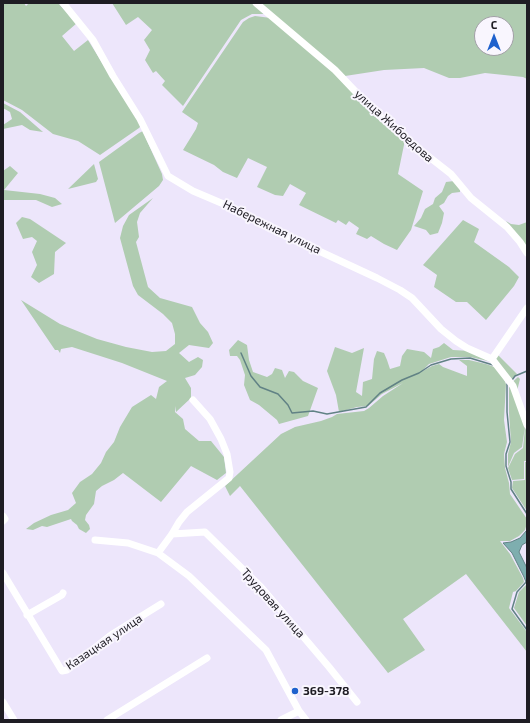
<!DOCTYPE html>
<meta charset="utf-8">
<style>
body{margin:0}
#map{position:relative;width:530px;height:723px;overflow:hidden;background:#ede6fb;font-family:"Exo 2",sans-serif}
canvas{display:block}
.frame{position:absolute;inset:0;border:4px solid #1e1c23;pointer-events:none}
.north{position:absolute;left:474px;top:16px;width:40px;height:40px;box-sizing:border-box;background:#f9f6fe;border:1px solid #a19fa6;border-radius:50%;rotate:0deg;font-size:11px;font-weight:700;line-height:16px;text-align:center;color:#1e1c23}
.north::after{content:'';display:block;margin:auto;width:14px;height:18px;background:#1f61cd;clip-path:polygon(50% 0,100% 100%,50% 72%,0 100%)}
</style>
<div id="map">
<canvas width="530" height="723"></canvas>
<div class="frame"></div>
<div class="north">С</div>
</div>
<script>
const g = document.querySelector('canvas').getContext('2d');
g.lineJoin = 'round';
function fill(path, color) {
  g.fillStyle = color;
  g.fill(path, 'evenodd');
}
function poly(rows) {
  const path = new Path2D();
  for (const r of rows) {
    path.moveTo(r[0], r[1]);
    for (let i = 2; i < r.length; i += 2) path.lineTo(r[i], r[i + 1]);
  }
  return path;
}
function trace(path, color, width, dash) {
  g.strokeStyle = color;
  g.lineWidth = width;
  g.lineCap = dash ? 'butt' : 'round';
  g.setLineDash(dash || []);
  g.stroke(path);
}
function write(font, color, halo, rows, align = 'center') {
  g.font = font + ' "Exo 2",sans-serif';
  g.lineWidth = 4;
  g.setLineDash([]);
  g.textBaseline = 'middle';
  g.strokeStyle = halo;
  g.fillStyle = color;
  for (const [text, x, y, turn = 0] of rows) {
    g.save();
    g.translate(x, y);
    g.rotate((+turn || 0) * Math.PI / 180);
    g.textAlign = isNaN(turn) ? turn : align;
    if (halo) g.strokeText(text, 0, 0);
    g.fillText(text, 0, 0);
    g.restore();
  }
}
const green = poly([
 [3,3,24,3,26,6,29,3,58,3,77,23,62,36,74,51,88,40,141,126,139,128,100,155,78,141,53,134,22,110,3,100],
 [112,3,251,3,267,14,252,14,241,20,183,106,162,85,165,81,156,71,153,73,145,60,150,50,144,40,152,30,138,17,126,25],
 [259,3,527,3,527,79,523,77,485,73,460,78,449,78,424,68,384,70,345,76],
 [482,24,506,24,506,48,482,48],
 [255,16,271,18,336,74,405,140,398,174,423,191,411,230,397,250,384,244,371,236,367,239,356,234,359,228,349,221,346,225,338,220,336,223,299,205,306,193,290,184,283,196,275,195,257,187,267,167,248,158,237,178,223,172,214,165,183,150,196,129,198,123,182,112,243,22,249,18],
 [3,103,20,112,43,132,30,130,22,125,3,129,3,125,12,119,10,112,3,108],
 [143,131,147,141,162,174,163,180,159,186,115,223,99,162,139,133],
 [94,164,98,179,96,182,68,189],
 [10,166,18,173,4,190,40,194,55,198,62,204,52,207,36,200,3,200,3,171],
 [454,181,460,188,460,192,452,193,448,196,444,203,439,206,444,213,442,223,438,233,430,235,426,230,414,226,421,218,425,209,433,204,435,198,442,192,446,182],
 [153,198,140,213,137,222,139,237,136,242,148,287,160,298,192,307,200,323,208,332,213,343,209,348,189,345,179,353,189,362,198,357,203,360,202,367,195,375,185,378,191,388,191,398,176,412,176,406,175,412,183,419,185,429,199,441,211,441,224,457,226,473,217,480,191,466,161,502,123,473,114,480,102,486,96,491,94,504,86,515,85,520,89,525,90,529,86,533,79,529,77,525,72,521,71,519,47,527,42,526,33,530,26,529,34,523,51,515,68,510,76,503,72,493,80,482,92,474,101,463,106,452,114,442,120,427,132,407,151,395,156,399,159,387,167,381,122,363,72,347,61,349,60,353,58,350,55,350,21,300,60,324,97,339,126,347,152,352,166,351,175,344,175,334,172,323,163,314,138,295,133,286,120,238,123,226,129,215],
 [22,217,30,219,66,243,55,252,54,274,39,283,31,277,37,265,32,252,37,241,32,237,23,239,16,223],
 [463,220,479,229,474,242,509,267,519,277,514,286,486,320,467,302,456,302,434,287,437,275,423,265],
 [506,221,511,224,519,225,527,222,527,248],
 [238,340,247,345,249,360,253,372,267,377,272,374,275,368,282,370,285,378,289,371,294,372,303,381,318,388,308,416,279,424,277,420,259,405,250,400,244,385,245,375,240,360,237,356,230,356,229,350],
 [444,343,453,350,470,351,480,356,498,355,517,374,508,382,501,366,488,361,470,357,451,357,429,364,421,372,432,366,439,364,443,367,467,376,467,366,459,360,469,360,486,364,500,369,506,384,504,420,507,442,504,454,505,468,509,483,510,494,527,519,527,523,525,530,519,536,510,541,500,541,510,554,523,578,524,582,516,591,513,592,509,608,527,632,527,652,466,574,403,619,425,650,388,673,240,486,230,496,225,486,281,434,295,427,321,421,332,417,337,414,364,411,369,408,383,396,403,383,382,394,368,406,357,407,339,412,336,395,327,371,335,347,352,353,364,348,356,392,362,396,363,382,372,379,374,359,377,351,384,353,387,360,390,369,400,366,402,356,407,349,424,352,431,358,433,349,439,347],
 [518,377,520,379,517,391,525,427,522,447,514,453,508,467,508,454,511,442,509,413,509,385],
 [525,428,527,432,527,461,524,461,524,479,512,480,508,468,515,454,523,448],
 [525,462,527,462,527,511,512,488,513,481,525,480],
 [527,584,527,626,514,608,519,592]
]);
const water = poly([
 [527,530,527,542,522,545,519,552,527,568,527,582,526,582,524,577,512,553,503,543,511,542,520,538,527,530]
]);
const stream = poly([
 [241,353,251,376,260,387,278,394,288,405,292,413,313,411,327,414,366,407,380,393,402,380,419,373,431,365,451,359,470,358,493,365],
 [512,380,515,376,527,371],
 [507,384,507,412,510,442,506,454,506,466,511,482,511,489,527,514],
 [527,581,517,592,512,609,527,630]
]);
const minor = poly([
 [63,3,93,40,113,76,140,119,168,176,193,191,233,208,263,225,377,278,400,290,412,298,441,329,456,341,467,348,492,359,527,308],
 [256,3,335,70,374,111,405,138,451,174,471,198,507,227,520,242,527,253],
 [492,359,513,386,527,425],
 [3,516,5,519,3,521],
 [172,534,205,532,261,587,329,667,357,702],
 [95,540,128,543,158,553,189,576,266,650,299,711,306,720],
 [158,553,172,534,179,522,187,512,229,478,230,472,227,454,221,439,210,419,193,400],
 [3,573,62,671,67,670,111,635,161,604],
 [27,615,62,595,63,593],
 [3,702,14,720],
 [107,720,207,658],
 [281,720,299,711]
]);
const markers = [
 [295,691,4,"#1f61cd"]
];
const streetNames = [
 ["улица Жибоедова",394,126,42],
 ["Набережная улица",272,227,26],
 ["Трудовая улица",273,603,48],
 ["Казацкая улица",104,642,-34]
];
const poiNames = [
 ["369-378",303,691]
];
fill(green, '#b0ccb1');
fill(water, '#7eaeaf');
trace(water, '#618285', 1);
trace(stream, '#618285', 1.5);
trace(minor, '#fff', 7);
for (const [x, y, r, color] of markers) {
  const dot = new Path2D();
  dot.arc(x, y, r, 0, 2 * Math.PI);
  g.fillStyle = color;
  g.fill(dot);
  trace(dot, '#f9f6fe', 1.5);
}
write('12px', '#1e1c23', '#f9f6fe', streetNames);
write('bold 12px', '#1e1c23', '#f9f6fe', poiNames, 'left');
</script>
